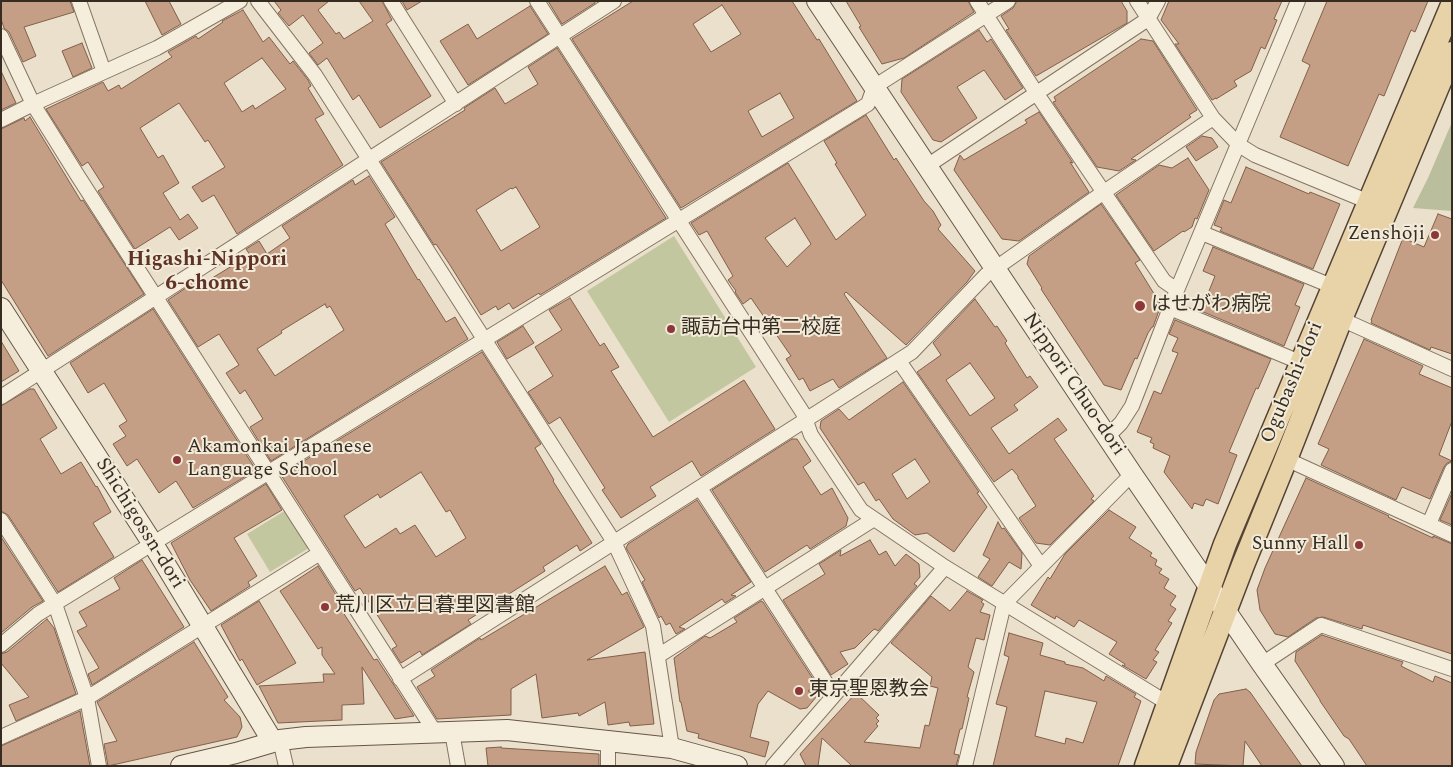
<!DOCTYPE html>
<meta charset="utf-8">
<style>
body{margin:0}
#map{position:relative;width:1453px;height:767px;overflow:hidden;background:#eae0cb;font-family:Spectral,serif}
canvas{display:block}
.frame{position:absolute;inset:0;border:2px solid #372c22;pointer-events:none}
</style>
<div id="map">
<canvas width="1453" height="767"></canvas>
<div class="frame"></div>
</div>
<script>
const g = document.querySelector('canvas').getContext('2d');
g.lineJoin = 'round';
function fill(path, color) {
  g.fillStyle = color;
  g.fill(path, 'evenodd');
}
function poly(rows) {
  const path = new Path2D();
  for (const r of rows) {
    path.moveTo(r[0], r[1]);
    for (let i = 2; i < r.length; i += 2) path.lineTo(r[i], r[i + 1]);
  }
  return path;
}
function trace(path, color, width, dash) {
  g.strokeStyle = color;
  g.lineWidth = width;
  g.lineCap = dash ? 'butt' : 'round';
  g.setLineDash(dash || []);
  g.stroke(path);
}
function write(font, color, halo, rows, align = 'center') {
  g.font = font + ' Spectral,"Noto Sans JP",serif';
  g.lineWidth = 4;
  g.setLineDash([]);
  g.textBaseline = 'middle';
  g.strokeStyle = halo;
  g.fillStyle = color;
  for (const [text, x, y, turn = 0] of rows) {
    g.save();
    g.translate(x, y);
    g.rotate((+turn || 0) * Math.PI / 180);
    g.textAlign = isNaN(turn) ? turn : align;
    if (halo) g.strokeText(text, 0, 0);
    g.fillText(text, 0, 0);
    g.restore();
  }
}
const green = poly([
 [674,236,756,367,669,422,587,291],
 [286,510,309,548,270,572,247,534]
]);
const cemetery = poly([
 [1452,122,1452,211,1413,208,1428,178]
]);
const building = poly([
 [1,1,70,1,74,12,24,27,36,56,23,62,9,32,4,28,1,19,1,1],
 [145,1,169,1,181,24,162,35,145,1],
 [274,1,329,1,318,10,336,34,339,32,344,39,373,21,359,1,382,1,392,20,386,24,431,96,380,128,359,95,353,100,327,58,318,65,309,53,323,43,303,15,289,26,278,13,281,10,274,1],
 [402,1,422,1,407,10,402,1],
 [548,1,595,1,595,3,562,24,548,1],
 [633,1,792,1,817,40,819,39,857,101,681,208,572,39,633,1],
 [722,5,741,34,711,52,693,24,722,5],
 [780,93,794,118,762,137,748,111,780,93],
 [846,1,968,1,974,12,904,58,882,64,859,27,861,26,846,1],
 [1017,1,1121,1,1127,11,1127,23,1036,76,1006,30,1009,29,1001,16,1013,8,1017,1],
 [1169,1,1282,1,1274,19,1277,20,1265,49,1261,47,1251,71,1234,81,1237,86,1216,99,1216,98,1212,100,1175,44,1179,44,1161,20,1169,1],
 [1327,1,1428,1,1415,32,1411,30,1384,96,1379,94,1348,166,1280,137,1310,65,1302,61,1327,1],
 [530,6,548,34,468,85,440,41,468,24,477,39,530,6],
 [243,10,263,42,269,37,290,64,293,61,308,80,311,86,308,88,324,114,315,119,343,165,237,234,214,195,202,202,192,187,225,167,208,140,205,142,179,103,140,128,158,158,163,155,179,183,163,193,180,220,188,214,198,228,179,240,170,227,135,249,98,191,104,187,88,162,82,166,46,109,103,82,108,91,119,85,121,89,172,57,168,52,196,36,198,39,223,22,222,21,243,10],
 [262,58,286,89,255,109,253,105,242,112,224,83,262,58],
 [979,30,987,42,991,39,1023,88,1005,100,984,70,957,87,977,118,941,142,933,140,901,92,902,79,979,30],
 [1141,39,1153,41,1197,110,1189,115,1191,117,1131,159,1136,160,1119,171,1097,167,1053,102,1056,101,1054,97,1141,39],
 [82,43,92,68,73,77,62,51,82,43],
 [557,48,666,218,540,295,539,293,513,309,509,303,498,310,496,306,481,315,450,265,436,244,434,245,381,162,465,110,464,108,495,88,505,104,538,84,528,67,557,48],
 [516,187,540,227,501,251,476,210,511,188,512,189,516,187],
 [1,71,16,103,1,110,1,71],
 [1039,112,1073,163,1070,162,1089,192,1019,241,1002,239,954,170,960,155,964,160,1027,123,1025,120,1039,112],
 [866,115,894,160,896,158,924,201,933,211,941,225,938,229,975,271,967,282,906,345,846,292,844,294,887,358,839,388,833,379,810,391,803,378,799,380,786,359,791,356,751,298,743,304,735,292,736,291,728,280,733,276,707,231,699,235,691,223,788,163,836,240,866,215,835,164,837,163,824,141,866,115],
 [795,218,811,244,787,267,765,238,795,218],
 [30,117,81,201,83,200,144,294,48,356,1,280,1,129,24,118,25,121,30,117],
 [1202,136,1212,138,1218,147,1196,161,1186,147,1202,136],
 [1188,158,1209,190,1197,219,1195,218,1192,227,1184,232,1183,231,1154,251,1116,195,1159,165,1172,168,1188,158],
 [1246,167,1309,194,1310,192,1340,204,1313,269,1220,231,1222,228,1214,225,1224,200,1231,203,1246,167],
 [369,176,395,217,385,224,418,280,419,279,446,322,455,317,468,339,271,461,250,427,263,419,245,390,240,394,226,373,239,365,219,334,198,347,168,300,196,281,199,286,250,255,246,249,259,241,267,254,290,238,282,226,353,180,355,185,369,176],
 [325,304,327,308,330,306,344,330,275,376,257,349,282,333,281,331,325,304],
 [1101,204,1140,260,1135,263,1161,305,1153,327,1152,327,1148,333,1137,359,1135,358,1121,390,1104,385,1041,289,1042,288,1027,264,1029,256,1101,204],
 [1438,214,1452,219,1452,354,1431,347,1430,350,1371,323,1372,321,1371,320,1403,238,1424,247,1438,214],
 [1213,247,1304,284,1295,305,1300,307,1284,346,1201,311,1215,276,1203,271,1213,247],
 [570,298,600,346,604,343,619,367,611,371,653,437,744,380,775,429,701,476,692,461,650,487,656,496,621,518,602,490,605,488,560,417,549,424,528,392,553,376,535,347,562,330,549,310,570,298],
 [975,299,995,327,997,326,1007,341,1005,343,1027,378,1030,376,1038,387,1014,405,1018,410,991,428,1009,454,1058,418,1067,430,1054,439,1094,496,1091,499,1094,501,1050,545,1036,543,1019,518,1036,506,1018,478,1018,476,1012,469,994,482,917,372,941,355,933,343,975,299],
 [970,363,995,398,970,416,946,380,970,363],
 [153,309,256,470,193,508,176,481,159,493,137,459,127,466,113,444,126,436,119,426,127,421,104,383,88,393,70,363,153,309],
 [1175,320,1271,359,1258,389,1256,388,1229,452,1237,455,1218,504,1206,499,1203,506,1194,503,1192,509,1164,472,1170,456,1153,448,1154,444,1150,442,1152,438,1137,432,1154,391,1161,394,1178,353,1172,351,1178,338,1169,334,1175,320],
 [523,326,534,343,507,359,497,342,523,326],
 [1364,339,1423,366,1419,374,1452,388,1452,421,1439,455,1452,461,1447,463,1444,467,1430,499,1402,487,1396,500,1321,465,1329,449,1318,444,1364,339],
 [1,341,19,371,1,382,1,341],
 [482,352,541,444,535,448,554,480,553,481,592,543,580,551,577,545,543,567,545,571,468,620,471,624,422,655,420,651,401,663,392,649,397,646,360,588,355,591,281,475,482,352],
 [421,472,446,512,450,510,466,538,436,557,415,525,400,534,396,528,365,548,344,516,378,494,380,498,421,472],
 [903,382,979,492,977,493,987,507,954,552,927,533,915,535,893,519,879,499,876,501,864,482,858,485,820,428,821,421,839,409,849,420,903,382],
 [915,459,930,482,907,499,892,474,915,459],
 [30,389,34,389,57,428,40,439,61,474,81,462,96,487,97,486,111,512,93,523,114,557,58,592,8,515,1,511,1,406,30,389],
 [792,439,797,439,811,461,803,467,821,495,832,488,848,518,846,526,810,549,807,545,765,572,712,490,792,439],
 [1306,478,1389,516,1388,517,1433,538,1433,536,1452,544,1452,654,1363,625,1362,629,1323,617,1316,618,1288,637,1275,634,1260,610,1257,590,1265,568,1306,478],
 [266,484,282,510,234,538,257,576,248,582,250,586,211,611,190,580,171,543,266,484],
 [1452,493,1452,525,1440,520,1452,493],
 [697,500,751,582,731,595,736,596,725,603,722,599,679,627,685,629,676,634,670,623,666,625,661,616,659,618,642,582,645,580,626,548,628,544,697,500],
 [1109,510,1136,527,1129,538,1152,553,1150,556,1157,560,1155,565,1162,569,1159,573,1169,579,1164,588,1176,596,1170,605,1176,609,1168,621,1172,623,1155,650,1159,652,1153,660,1157,662,1146,679,1122,665,1124,666,1125,664,1109,654,1117,642,1079,620,1074,627,1056,616,1055,619,1031,605,1048,577,1050,579,1065,554,1109,510],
 [998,522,1002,529,1004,528,1022,553,1021,569,1009,562,992,586,978,577,990,559,983,555,998,522],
 [1,537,43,601,32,607,1,633,1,537],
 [870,540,879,555,886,551,895,566,906,554,919,564,920,577,914,584,917,586,878,631,875,629,873,630,855,648,840,652,848,664,831,675,783,600,825,574,819,564,841,550,840,556,870,540],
 [142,560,184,627,92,685,88,674,99,668,77,631,87,626,79,612,120,589,114,578,142,560],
 [318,566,340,601,337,603,374,660,377,659,414,716,395,719,362,667,364,704,342,705,342,720,278,723,259,686,324,682,323,674,335,674,322,655,322,647,318,649,280,591,318,566],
 [605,566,622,595,627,592,644,627,587,660,645,652,654,724,630,726,629,722,608,725,605,702,579,716,578,713,542,718,536,674,511,689,511,715,437,719,417,687,435,676,431,670,480,638,481,640,605,566],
 [967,591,983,600,981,602,984,604,980,612,990,615,984,640,976,638,968,667,974,672,967,697,969,698,962,729,960,729,954,754,959,755,956,766,852,766,822,738,818,766,806,766,800,754,856,693,879,715,876,718,879,721,876,724,878,726,864,742,920,748,925,725,929,726,938,688,930,686,932,677,891,643,931,596,950,611,967,591],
 [259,601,296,663,257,685,242,659,240,661,221,625,259,601],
 [761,601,763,602,817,685,808,691,817,696,807,708,800,709,768,691,758,704,750,737,769,742,765,757,698,738,699,734,687,731,681,702,680,702,674,658,705,636,710,638,737,622,734,618,761,601],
 [47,619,54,628,76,694,16,721,9,705,29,697,1,663,1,654,7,652,47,619],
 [1009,633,1043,643,1040,655,1065,662,1065,664,1083,668,1104,681,1106,676,1136,694,1134,697,1141,701,1118,766,993,766,1007,707,996,704,1009,657,1004,655,1009,633],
 [1045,691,1097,702,1083,743,1066,738,1065,744,1035,736,1045,691],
 [1322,635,1403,662,1401,666,1433,682,1435,676,1452,683,1452,766,1367,766,1349,739,1344,736,1320,701,1320,700,1295,661,1296,652,1322,635],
 [194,642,228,697,224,700,240,717,242,727,237,737,108,766,104,744,117,741,97,702,194,642],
 [1246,689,1250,692,1302,766,1262,766,1245,741,1243,766,1195,764,1196,752,1214,700,1219,694,1246,689],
 [80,711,90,766,1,766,1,746,80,711],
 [501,747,501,748,599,754,599,766,488,766,486,748,501,747]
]);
const street = poly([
 [79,1,104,72],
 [258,1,315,75,614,542,653,626,672,748],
 [391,1,456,104],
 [537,1,803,413,811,435,861,510,945,567,1169,704],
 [977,1,1037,94,1164,281,1177,290],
 [1137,1,1213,118,1239,145,1255,155,1374,204],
 [1,36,33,104,76,173,435,732],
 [1,120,33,104,157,48,240,1],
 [927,166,1148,19,1158,1],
 [1202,233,1334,287],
 [1170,308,1302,363],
 [1341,319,1452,369],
 [899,361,1041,566],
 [1,397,614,1],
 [1107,437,1121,423,1132,406,1177,290,1298,1],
 [1286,459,1452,535],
 [700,488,834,695],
 [1,520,55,604,87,698,99,766],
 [1429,524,1452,470],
 [1,645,38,614,868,104,874,87,1008,1],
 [658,656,874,519],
 [1262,664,1321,625,1452,669],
 [400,679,912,352,986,275,1104,192,1213,118],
 [452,732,458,766],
 [1,737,87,698,320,553],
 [280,740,286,766],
 [608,766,608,741],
 [773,766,945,567],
 [965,766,1004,604,1132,474]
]);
const secondary = poly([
 [817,1,1132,474,1262,664,1334,766],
 [1,308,153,544,273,742],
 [181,766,236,753,280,740,306,737,507,730,672,748,737,766]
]);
const primary = poly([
 [1146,766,1225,544,1452,5],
 [1166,766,1243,565,1286,459,1341,319,1452,53]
]);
const markers = [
 [1435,235,5,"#8d3739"],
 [1140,306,6,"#8d3739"],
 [671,329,5,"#8d3739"],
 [177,460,5,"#8d3739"],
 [1359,545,5,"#8d3739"],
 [325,607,5,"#8d3739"],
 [799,691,5,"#8d3739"]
];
const poiNames = [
 ["Zenshōji",1425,235,"right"],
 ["はせがわ病院",1151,306],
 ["諏訪台中第二校庭",681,329],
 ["Akamonkai Japanese",187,448],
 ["Language School",187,471],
 ["Sunny Hall",1349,545,"right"],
 ["荒川区立日暮里図書館",335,607],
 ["東京聖恩教会",809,691]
];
const streetNames = [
 ["Ogubashi-dori",1293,383,-67],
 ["Nippori Chuo-dori",1073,385,56],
 ["Shichigossn-dori",139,524,58]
];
const neighbourhoodNames = [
 ["Higashi-Nippori",207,261],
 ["6-chome",207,285]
];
fill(green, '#c3c79f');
fill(cemetery, '#babe9d');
fill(building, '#c49e85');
trace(building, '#825f49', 1);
trace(street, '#857461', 16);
trace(secondary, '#675544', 22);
trace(primary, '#544234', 25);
trace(street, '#f6eedd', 14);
trace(secondary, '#f6eedd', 20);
trace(primary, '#e8d3a8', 22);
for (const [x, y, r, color] of markers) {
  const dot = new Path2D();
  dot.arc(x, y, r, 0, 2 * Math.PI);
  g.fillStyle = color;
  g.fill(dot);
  trace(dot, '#f2ebd9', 2);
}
write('20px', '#372c22', '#f2ebd9', poiNames, 'left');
write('20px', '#372c22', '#f2ebd9', streetNames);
write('bold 21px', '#5f3226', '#f2ebd9', neighbourhoodNames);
</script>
